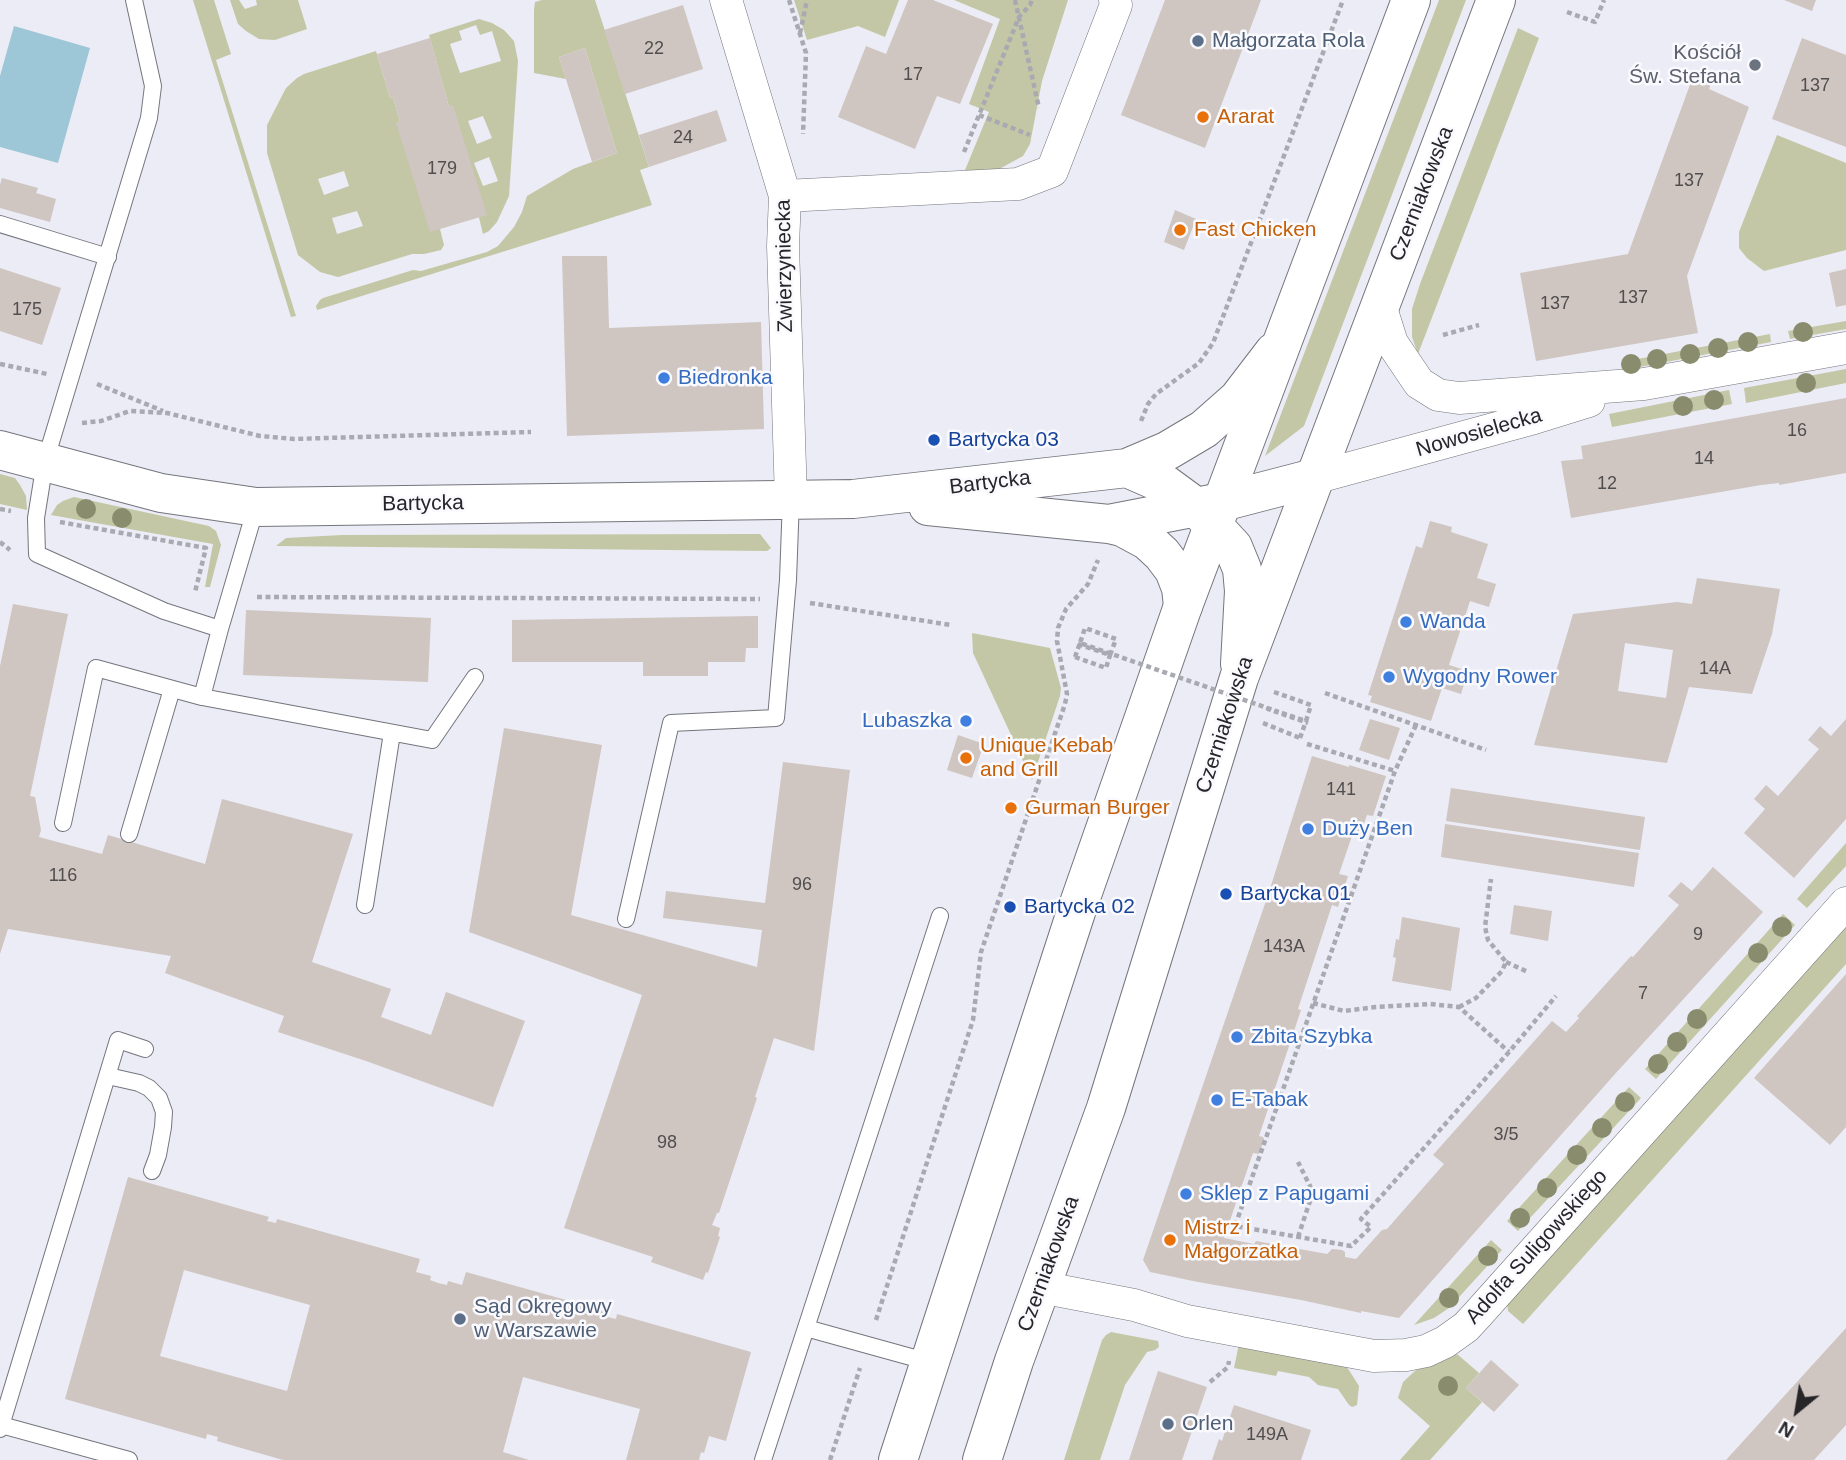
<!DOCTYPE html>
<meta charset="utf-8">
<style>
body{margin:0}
#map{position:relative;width:1846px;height:1460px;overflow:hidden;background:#ebecf5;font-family:Arial,sans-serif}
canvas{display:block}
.north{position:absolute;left:1762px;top:1376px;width:70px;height:70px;-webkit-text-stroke:5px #fafafe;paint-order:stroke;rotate:210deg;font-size:19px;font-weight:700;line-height:28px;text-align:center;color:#262629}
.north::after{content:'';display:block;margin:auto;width:24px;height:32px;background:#262629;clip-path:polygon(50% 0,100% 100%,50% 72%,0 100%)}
</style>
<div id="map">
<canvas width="1846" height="1460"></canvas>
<div class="north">N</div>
</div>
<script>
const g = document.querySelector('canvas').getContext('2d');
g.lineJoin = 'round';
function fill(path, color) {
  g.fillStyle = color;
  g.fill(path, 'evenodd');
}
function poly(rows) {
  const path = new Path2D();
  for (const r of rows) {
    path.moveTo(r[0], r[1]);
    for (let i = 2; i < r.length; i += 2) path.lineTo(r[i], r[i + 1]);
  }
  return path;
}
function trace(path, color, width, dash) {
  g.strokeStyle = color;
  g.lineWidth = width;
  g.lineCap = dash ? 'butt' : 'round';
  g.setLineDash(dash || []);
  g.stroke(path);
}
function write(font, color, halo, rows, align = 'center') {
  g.font = font + ' Arial,sans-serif';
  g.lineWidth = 5;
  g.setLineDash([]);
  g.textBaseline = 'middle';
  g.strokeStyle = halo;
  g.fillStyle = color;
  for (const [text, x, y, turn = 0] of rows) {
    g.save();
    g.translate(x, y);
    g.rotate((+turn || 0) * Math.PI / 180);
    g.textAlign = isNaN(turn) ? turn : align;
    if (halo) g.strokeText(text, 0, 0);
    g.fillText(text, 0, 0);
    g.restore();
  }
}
const green = poly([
 [193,0,214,0,231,54,216,60,296,316,291,317],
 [230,0,239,0,245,9,257,5,256,0,298,0,307,29,275,40,259,39,246,31,238,24],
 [542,0,595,0,649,167,640,170,652,205,317,310,316,306,320,300,323,298,413,270,421,271,487,252,498,246,514,227,522,212,527,196,573,169,617,153,585,48,559,57,566,79,534,73,534,10,535,2],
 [794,0,899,0,885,37,858,26,807,40],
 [954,0,1068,0,1042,81,1030,144,1023,156,992,173,963,175,989,112,969,104,1000,19],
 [1439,0,1466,0,1304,426,1265,456],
 [479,19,492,23,504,30,514,41,518,61,509,196,497,222,489,231,483,234,452,106,449,107,429,35],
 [476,25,480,35,492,31,501,61,460,73,450,44,462,40,459,31],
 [483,116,492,138,477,144,468,121],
 [489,157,498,181,483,186,474,163],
 [1518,28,1539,38,1418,354,1412,337,1412,309,1420,284],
 [376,51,390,98,393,97,400,122,397,123,440,229,444,245,441,250,424,254,412,254,338,277,320,272,298,255,267,153,267,125,286,88,297,78,304,74],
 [344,171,349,186,324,195,318,179],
 [357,211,363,226,337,234,332,218],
 [1777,135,1846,163,1846,250,1764,271,1747,258,1739,248,1739,232],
 [1846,321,1846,329,1790,339,1788,331],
 [1770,334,1771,342,1624,370,1622,362],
 [1846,369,1846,383,1746,403,1744,388],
 [1729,390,1732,404,1612,427,1609,414],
 [0,474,15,478,20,485,26,496,27,510,0,504],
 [74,497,209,526,216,531,221,545,210,587,205,587,213,544,51,515,57,505,63,501],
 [760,534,771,548,767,551,276,546,286,538,342,535],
 [972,633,1050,648,1061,688,1060,696,1032,780,973,653],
 [1846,843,1846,866,1807,908,1797,899],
 [1783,914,1795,925,1656,1079,1645,1069],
 [1846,926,1846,964,1523,1324,1508,1311,1507,1303],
 [1629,1087,1641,1098,1518,1231,1507,1221],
 [1491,1240,1502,1250,1449,1308,1434,1318,1414,1325],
 [1111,1332,1158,1341,1159,1347,1155,1350,1147,1352,1125,1385,1100,1460,1064,1460,1102,1340,1106,1335],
 [1239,1344,1340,1363,1347,1367,1359,1386,1357,1405,1352,1407,1349,1405,1338,1389,1318,1385,1309,1377,1278,1371,1276,1376,1234,1368],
 [1457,1354,1479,1373,1466,1388,1482,1402,1430,1460,1400,1460,1430,1426,1398,1398,1403,1382,1416,1370]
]);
const water = poly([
 [14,26,90,48,58,163,0,147,0,76]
]);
const building = poly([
 [908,0,933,0,993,24,960,104,937,96,915,149,838,117,866,46,886,54],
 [1165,0,1261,0,1205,148,1121,115],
 [1784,0,1816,0,1812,11],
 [683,5,703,69,625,94,604,30],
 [430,38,449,107,453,105,487,215,430,232,396,123,400,122,393,97,390,98,377,54],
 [1802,38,1846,55,1846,147,1772,119],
 [585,48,617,153,592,162,559,57],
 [1695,71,1713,78,1709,89,1749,107,1687,276,1698,333,1536,361,1520,273,1628,254],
 [717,110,727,141,649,167,639,135],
 [2,178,38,188,36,193,56,199,50,222,0,208,0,185],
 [1175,210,1196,219,1184,250,1164,242],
 [562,256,607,256,609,328,761,322,764,429,567,436],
 [0,268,61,288,42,345,0,331],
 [1846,269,1846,305,1836,307,1829,273],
 [1846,398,1846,473,1779,485,1779,483,1761,485,1571,518,1561,461,1583,459,1581,446],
 [1430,521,1452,527,1451,532,1488,544,1477,578,1496,584,1489,607,1470,601,1449,665,1468,671,1461,694,1442,688,1431,721,1370,702,1372,696,1368,695,1416,546,1422,548],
 [1697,578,1780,589,1772,634,1752,694,1689,687,1667,763,1534,745,1573,614,1677,602,1692,604],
 [1625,643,1673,650,1666,698,1618,691],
 [13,604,68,614,30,796,35,797,41,830,39,837,102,854,108,835,205,864,222,799,353,834,312,962,391,989,381,1017,431,1035,446,992,525,1021,493,1107,366,1061,278,1032,284,1016,165,973,171,956,8,929,0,954,0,666],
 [246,610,431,618,428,682,243,675],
 [758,616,758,648,746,648,745,662,708,662,708,676,643,676,643,662,512,662,512,620],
 [1370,719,1400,728,1389,760,1359,750],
 [1846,719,1846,819,1794,878,1744,833,1765,809,1754,799,1766,785,1778,796,1819,749,1808,740,1820,726,1831,736],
 [504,728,602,745,571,915,757,967,762,930,663,918,666,891,765,903,783,762,850,770,814,1051,774,1038,755,1097,757,1098,719,1213,717,1213,712,1225,720,1228,718,1236,720,1237,708,1273,706,1272,703,1280,651,1262,653,1257,564,1228,642,995,469,932],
 [958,735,984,744,972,778,947,770],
 [1312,756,1349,767,1349,765,1386,776,1373,816,1367,815,1361,832,1354,830,1339,874,1348,876,1338,907,1332,905,1298,1009,1301,1010,1259,1136,1263,1137,1264,1140,1259,1154,1253,1153,1224,1238,1254,1244,1256,1241,1327,1254,1332,1249,1342,1250,1345,1252,1345,1257,1356,1259,1382,1230,1387,1229,1444,1164,1433,1155,1552,1021,1566,1032,1579,1018,1577,1016,1631,956,1633,957,1679,905,1668,896,1681,882,1692,891,1713,867,1763,912,1615,1074,1399,1318,1361,1311,1361,1313,1301,1300,1198,1282,1150,1272,1143,1260,1268,895],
 [1451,788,1645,817,1640,850,1446,821],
 [1445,824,1639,853,1634,887,1441,857],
 [1514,905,1552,911,1548,941,1510,934],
 [1402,917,1460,928,1451,991,1392,981,1396,958,1393,957,1396,939,1399,940],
 [1846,974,1846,1127,1830,1145,1754,1078],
 [128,1177,269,1217,267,1221,276,1223,277,1219,420,1259,416,1272,431,1276,430,1280,438,1283,447,1285,448,1281,462,1285,466,1272,609,1312,607,1317,616,1319,617,1314,751,1352,726,1441,709,1436,704,1453,701,1452,699,1460,626,1460,640,1409,523,1377,503,1452,529,1460,283,1460,217,1441,218,1437,207,1434,206,1439,65,1399],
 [184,1270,310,1305,287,1391,160,1356],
 [1846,1328,1846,1425,1814,1460,1726,1460],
 [1491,1360,1519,1385,1494,1412,1466,1388],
 [1158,1371,1207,1387,1182,1460,1129,1460],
 [1234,1405,1311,1430,1301,1460,1212,1460,1219,1439,1222,1441]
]);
const path = poly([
 [789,0,806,53,803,134],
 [1015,0,1039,108],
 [1567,12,1595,22,1604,0],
 [800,33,807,0],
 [979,115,1030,135],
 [964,152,1019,17,1030,5,1032,0],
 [1443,335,1479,325],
 [0,364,47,374],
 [97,384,163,411],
 [1141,421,1148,404,1156,394,1199,363,1213,343,1343,0],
 [82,423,101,421,130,411,167,413,260,436,294,439,531,432],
 [0,509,11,511],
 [60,522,206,548,195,592,196,592],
 [0,542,10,550],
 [257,597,760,599],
 [810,603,951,625],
 [1078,644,1110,655,1116,639,1085,628,1080,643],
 [1075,657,1106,668,1110,655],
 [1274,692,1311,705,1306,721,1276,711],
 [1325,693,1486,750],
 [1269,707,1268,709,1308,723],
 [1263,723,1300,738],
 [1416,725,1395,771,1235,1226,1351,1246,1371,1227,1361,1219,1509,1052,1556,996],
 [1307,744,1395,771],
 [1506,962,1528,972],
 [1313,1003,1344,1011,1376,1007,1430,1004,1459,1007,1509,1052],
 [1459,1007,1476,998,1502,971,1506,962,1488,940,1485,927,1491,879],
 [1298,1237,1313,1192,1298,1162],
 [876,1320,973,1020,981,952,1065,704,1067,694,1057,641,1058,628,1066,609,1088,584,1098,560],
 [1210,1382,1228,1367,1229,1361],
 [830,1460,860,1368]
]);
const lane = poly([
 [134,0,153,86,149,118,45,462,36,518,37,554,164,611,220,629],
 [0,224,108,257],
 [202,697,432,740,475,677],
 [63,823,96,668,202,697,220,629,256,507],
 [129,834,172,689],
 [365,905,392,733],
 [626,919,671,723,776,718,788,580,791,499],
 [108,1076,139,1083,149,1088,159,1098,164,1112,163,1127,158,1155,152,1171],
 [806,1328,929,1362],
 [1,1425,129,1460],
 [0,1429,118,1040,145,1049],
 [763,1460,940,916]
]);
const street = poly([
 [726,0,785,196,783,246,791,499],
 [785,196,1018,184,1052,171,1116,5,1115,0],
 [1380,305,1392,343,1419,383,1438,395,1459,398,1644,384,1846,348],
 [1314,478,1534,418,1589,401],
 [1040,1287,1134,1305,1187,1321,1374,1356,1406,1355,1426,1351,1445,1342,1466,1327,1478,1314,1846,903]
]);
const secondary = poly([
 [0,450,161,493,256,507,853,499,1127,468,1167,451,1204,429,1238,399,1274,352],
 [1127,468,1166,485,1196,507,1233,547,1242,569,1244,591,1240,664],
 [928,506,1109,524,1122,527,1148,541,1162,554,1174,570,1181,588,1183,606],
 [1109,524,1222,502,1314,478]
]);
const primary = poly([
 [898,1460,1076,912,1183,606,1411,0],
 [982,1460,1014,1361,1106,1108,1239,678,1496,0]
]);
const pathBridge = poly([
 [1075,657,1080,643,1276,711],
 [1300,738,1306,721]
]);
const trees = [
 [1803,332],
 [1748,342],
 [1718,348],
 [1690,354],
 [1657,359],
 [1631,364],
 [1806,383],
 [1714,400],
 [1683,406],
 [86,509],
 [122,518],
 [1782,927],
 [1758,953],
 [1697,1019],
 [1677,1042],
 [1658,1064],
 [1625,1102],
 [1602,1128],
 [1577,1155],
 [1547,1188],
 [1520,1218],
 [1488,1256],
 [1449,1298],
 [1448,1386]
];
const markers = [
 [1198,41,7,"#5c6f8a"],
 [1755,65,7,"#6b7280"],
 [1203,117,7,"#e8710a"],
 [1180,230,7,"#e8710a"],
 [664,378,7,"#3f7fe0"],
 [934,440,7,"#1a4fb4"],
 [1406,622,7,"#3f7fe0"],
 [1389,677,7,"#3f7fe0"],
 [966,721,7,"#3f7fe0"],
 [966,758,7,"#e8710a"],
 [1011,808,7,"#e8710a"],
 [1308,829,7,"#3f7fe0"],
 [1226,894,7,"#1a4fb4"],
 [1010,907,7,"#1a4fb4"],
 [1237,1037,7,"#3f7fe0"],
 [1217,1100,7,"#3f7fe0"],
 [1186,1194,7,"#3f7fe0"],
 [1170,1240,7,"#e8710a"],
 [460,1319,7,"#5c6f8a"],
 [1168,1424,7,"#5c6f8a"]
];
const numberNames = [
 ["22",654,49],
 ["17",913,75],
 ["137",1815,86],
 ["24",683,138],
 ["179",442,169],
 ["137",1689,181],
 ["137",1633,298],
 ["137",1555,304],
 ["175",27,310],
 ["16",1797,431],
 ["14",1704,459],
 ["12",1607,484],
 ["14A",1715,669],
 ["141",1341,790],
 ["116",63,876],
 ["96",802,885],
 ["9",1698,935],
 ["143A",1284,947],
 ["7",1643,994],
 ["3/5",1506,1135],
 ["98",667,1143],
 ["149A",1267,1435]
];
const serviceNames = [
 ["Małgorzata Rola",1212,41],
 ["Sąd Okręgowy",474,1307],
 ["w Warszawie",474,1331],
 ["Orlen",1182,1424]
];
const worshipNames = [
 ["Kościół",1741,53],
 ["Św. Stefana",1741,77]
];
const foodNames = [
 ["Ararat",1217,117],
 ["Fast Chicken",1194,230],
 ["Unique Kebab",980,746],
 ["and Grill",980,770],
 ["Gurman Burger",1025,808],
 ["Mistrz i",1184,1228],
 ["Małgorzatka",1184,1252]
];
const streetNames = [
 ["Czerniakowska",1422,194,-69],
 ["Zwierzyniecka",785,266,-91],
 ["Nowosielecka",1479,433,-16],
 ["Bartycka",990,483,-7],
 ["Bartycka",423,504,-1],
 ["Czerniakowska",1225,725,-72],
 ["Adolfa Suligowskiego",1537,1247,-48],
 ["Czerniakowska",1049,1264,-70]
];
const shopNames = [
 ["Biedronka",678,378],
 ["Wanda",1420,622],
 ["Wygodny Rower",1403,677],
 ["Lubaszka",952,721,"right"],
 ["Duży Ben",1322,829],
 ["Zbita Szybka",1251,1037],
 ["E-Tabak",1231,1100],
 ["Sklep z Papugami",1200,1194]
];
const transitNames = [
 ["Bartycka 03",948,440],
 ["Bartycka 01",1240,894],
 ["Bartycka 02",1024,907]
];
fill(green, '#c3c7a5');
fill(water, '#9dc6d6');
fill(building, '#cfc5c1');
trace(lane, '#74757d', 18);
trace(street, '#74757d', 33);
trace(secondary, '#74757d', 40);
trace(primary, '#74757d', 40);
trace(path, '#a9aab1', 4.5, [5, 3.5]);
trace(lane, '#fff', 16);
trace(street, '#fff', 32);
trace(secondary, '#fff', 38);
trace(primary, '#fff', 38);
trace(pathBridge, '#a9aab1', 4.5, [5, 3.5]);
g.fillStyle = '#8a8c6e';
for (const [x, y] of trees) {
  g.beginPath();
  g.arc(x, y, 10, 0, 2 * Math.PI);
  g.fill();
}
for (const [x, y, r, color] of markers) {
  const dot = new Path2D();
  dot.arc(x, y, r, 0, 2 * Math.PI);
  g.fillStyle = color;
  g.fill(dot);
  trace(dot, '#fafafe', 2.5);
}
write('18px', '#504e4f', null, numberNames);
write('21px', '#4e5e75', '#fafafe', serviceNames, 'left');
write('21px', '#5b616d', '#fafafe', worshipNames, 'right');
write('21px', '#c56008', '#fafafe', foodNames, 'left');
write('21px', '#262629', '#fafafe', streetNames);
write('21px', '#366cbe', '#fafafe', shopNames, 'left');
write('21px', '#164399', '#fafafe', transitNames, 'left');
</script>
